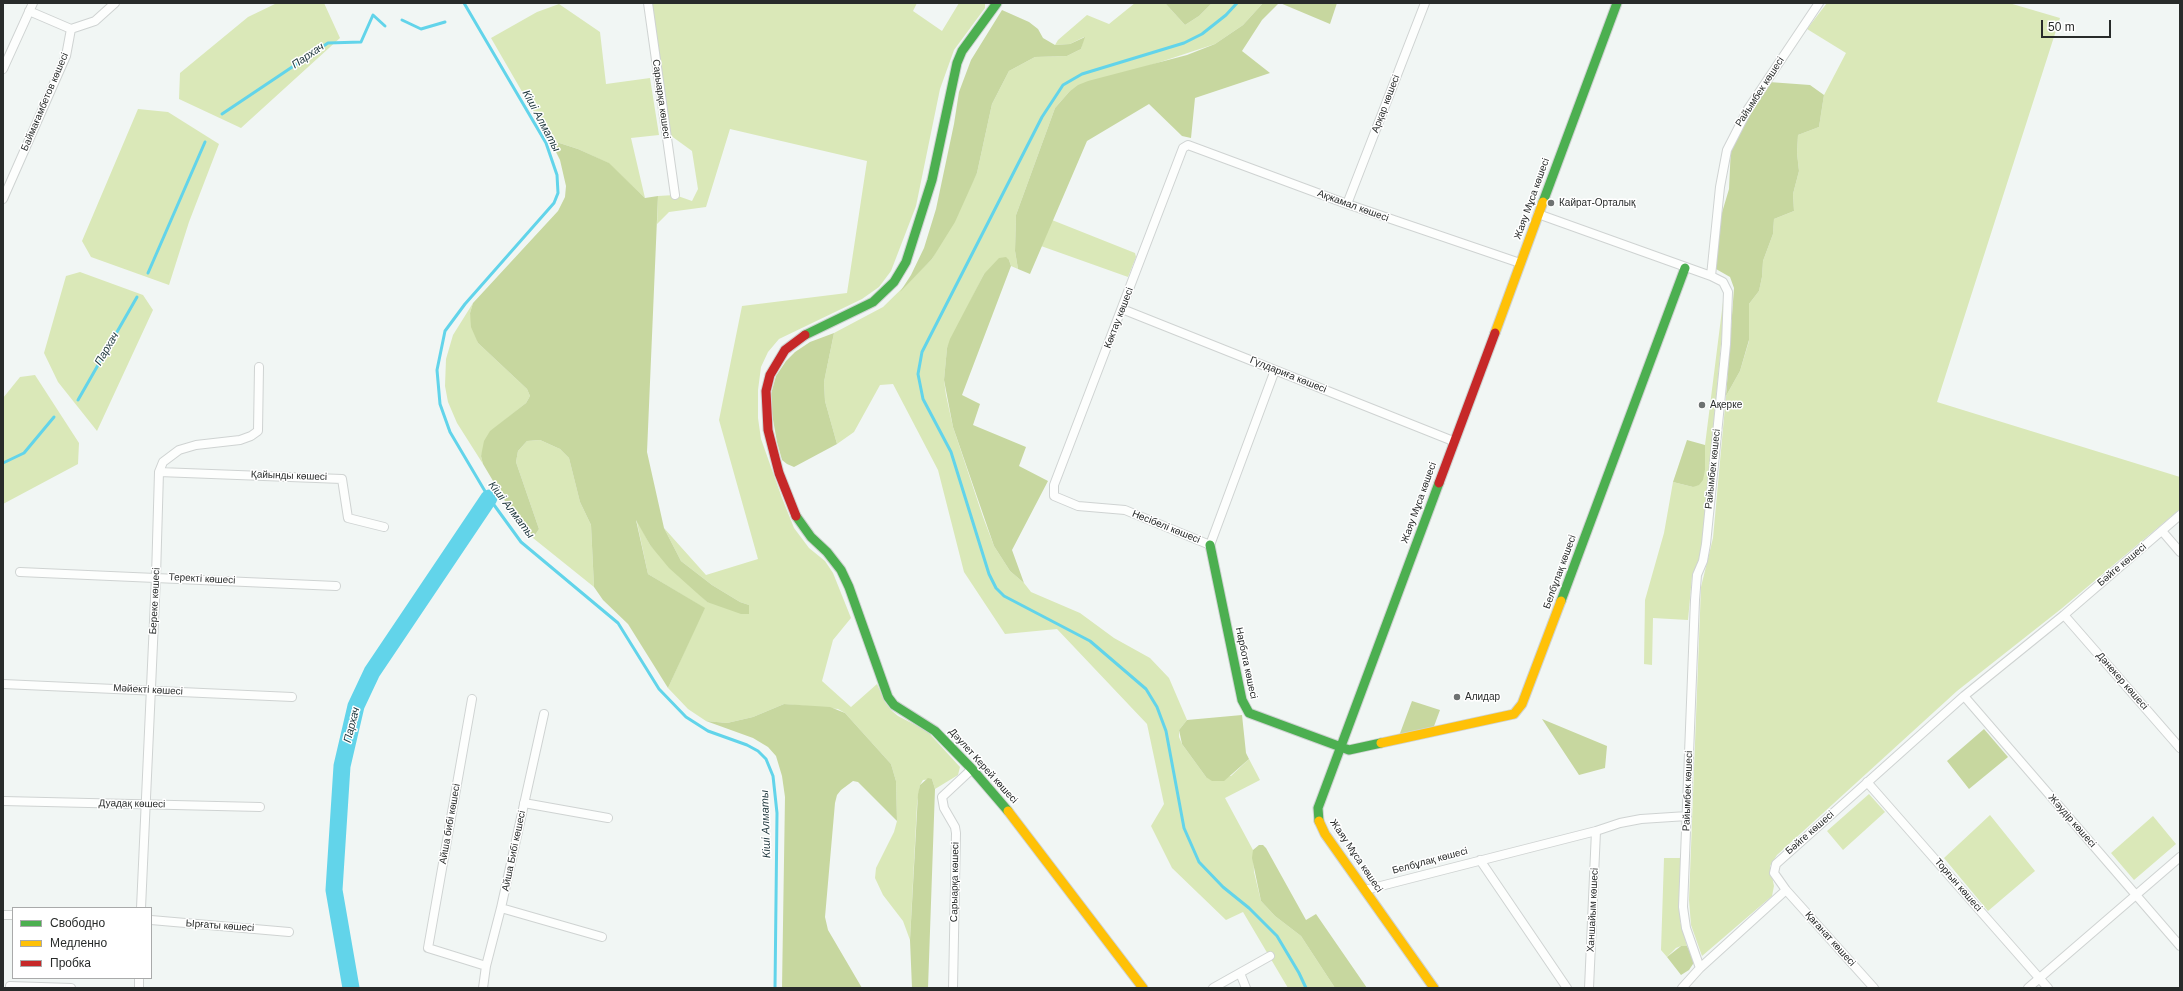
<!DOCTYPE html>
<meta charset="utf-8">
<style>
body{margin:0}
#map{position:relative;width:2183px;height:991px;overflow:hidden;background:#f1f6f4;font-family:Arial,sans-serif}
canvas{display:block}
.frame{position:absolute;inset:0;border:4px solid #282b2a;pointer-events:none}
.legend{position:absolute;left:12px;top:907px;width:140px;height:72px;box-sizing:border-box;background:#fff;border:1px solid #a9aaaa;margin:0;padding:5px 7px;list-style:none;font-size:12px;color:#282b2a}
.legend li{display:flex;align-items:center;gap:8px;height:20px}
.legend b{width:20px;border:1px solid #a9aaaa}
.scale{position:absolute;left:2041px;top:20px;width:70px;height:18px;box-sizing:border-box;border:2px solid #282b2a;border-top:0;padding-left:5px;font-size:12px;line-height:14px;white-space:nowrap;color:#282b2a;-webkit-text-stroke:3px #fff;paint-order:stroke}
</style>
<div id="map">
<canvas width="2183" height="991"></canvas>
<div class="frame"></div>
<ul class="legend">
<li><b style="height:5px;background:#4caf50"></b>Свободно</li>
<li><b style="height:5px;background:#ffc107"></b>Медленно</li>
<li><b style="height:5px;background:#c62828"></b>Пробка</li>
</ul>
<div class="scale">50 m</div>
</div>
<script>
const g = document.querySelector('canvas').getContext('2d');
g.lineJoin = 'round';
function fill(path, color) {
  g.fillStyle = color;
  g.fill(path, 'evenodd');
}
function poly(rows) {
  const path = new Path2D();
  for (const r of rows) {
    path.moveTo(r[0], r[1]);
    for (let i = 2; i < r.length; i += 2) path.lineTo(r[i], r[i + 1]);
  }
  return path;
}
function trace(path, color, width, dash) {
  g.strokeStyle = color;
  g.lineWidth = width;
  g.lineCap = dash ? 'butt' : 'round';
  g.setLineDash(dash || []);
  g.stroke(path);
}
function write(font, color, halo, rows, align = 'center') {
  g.font = font + ' Arial,sans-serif';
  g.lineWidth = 3;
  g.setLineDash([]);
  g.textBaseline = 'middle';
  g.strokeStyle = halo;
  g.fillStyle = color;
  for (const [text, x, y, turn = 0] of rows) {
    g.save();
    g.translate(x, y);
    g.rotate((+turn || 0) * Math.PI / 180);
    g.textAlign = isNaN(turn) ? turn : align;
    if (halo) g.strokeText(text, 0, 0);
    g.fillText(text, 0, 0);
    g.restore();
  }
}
const green = poly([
 [277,3,324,3,340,38,241,128,179,99,180,73,248,17],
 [650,3,917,3,913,11,942,31,959,3,985,3,985,8,954,50,940,89,916,206,891,271,879,287,862,299,779,339,768,352,761,367,758,390,758,418,761,439,782,498,794,528,809,548,825,561,833,573,851,618,833,640,822,681,851,707,877,684,885,702,892,711,898,716,927,731,960,767,958,775,935,789,932,779,923,780,920,785,917,804,910,940,903,921,883,895,875,878,876,868,894,832,897,821,896,781,891,764,845,713,838,709,784,704,753,717,727,723,706,721,688,709,668,688,704,608,648,574,636,518,650,545,707,602,749,605,740,602,712,585,681,561,664,528,706,575,758,559,719,420,742,306,847,293,867,161,730,129,706,207,669,212,657,224,658,196,675,195,692,201,698,189,692,151,670,135],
 [1135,3,1165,3,1185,25,1199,16,1212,3,1263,3,1243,25,1215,44,1069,92,1055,108,1016,215,1015,251,1018,269,1011,266,1009,260,984,274,947,348,944,380,946,395,953,427,983,517,994,546,1010,571,1024,583,1031,592,1080,613,1114,638,1150,658,1169,678,1187,720,1179,730,1179,737,1182,744,1206,777,1231,776,1249,759,1260,780,1225,798,1253,850,1254,872,1261,901,1275,916,1301,936,1335,988,1288,988,1243,912,1226,920,1172,868,1151,826,1164,804,1147,724,1057,629,1005,634,964,572,938,470,893,384,880,385,854,432,837,444,825,401,824,382,834,333,883,307,932,259,977,173,992,104,1009,71,1035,57,1067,56,1081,49,1084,37,1070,44,1055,45,1058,40,1087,15,1109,24],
 [1827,3,2009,3,2060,18,1937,402,2180,477,2180,509,2061,609,1957,691,1777,855,1770,866,1774,886,1772,896,1702,956,1691,925,1689,900,1701,587,1713,538,1726,396,1740,371,1749,341,1749,304,1759,291,1762,277,1763,261,1773,234,1774,219,1794,211,1793,194,1799,171,1797,153,1798,135,1819,127,1824,95,1846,53,1807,29],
 [559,4,600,32,606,84,650,78,659,135,631,138,645,198,608,163,578,149,550,140,491,38,537,12],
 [138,109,168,112,219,144,189,222,169,285,91,257,82,241],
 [1052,220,1135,253,1136,257,1128,277,1041,246],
 [80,272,143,295,153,310,97,431,58,382,44,353,66,276],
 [1723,302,1724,312,1702,551,1692,577,1688,620,1653,618,1652,665,1644,664,1645,600,1664,533,1673,482,1693,487,1705,470,1705,445],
 [473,303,470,313,478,343,527,389,530,396,526,403,490,432,481,456,483,464,457,423,448,402,445,386,446,359,453,335],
 [35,375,79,443,78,464,3,504,3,398,20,377],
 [540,440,560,449,569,458,580,502,591,525,594,587,533,538,539,529,516,462,518,451,527,441],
 [1869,794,1885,812,1843,850,1827,831],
 [1990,815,2035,871,1988,911,1944,858],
 [2153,816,2176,844,2134,880,2111,853],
 [1664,858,1682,858,1680,921,1687,946,1681,946,1676,948,1667,957,1661,950]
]);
const forest = poly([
 [1165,3,1212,3,1199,16,1185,25],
 [1263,3,1279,3,1262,20,1242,51,1270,73,1195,98,1191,138,1182,136,1149,104,1087,141,1030,274,1018,269,1015,251,1016,215,1055,108,1069,92,1078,85,1088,81,1187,55,1215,44,1243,25],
 [1280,3,1337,3,1330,24],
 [1002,10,1029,22,1038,29,1043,38,1055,45,1070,44,1085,37,1081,49,1067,56,1035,57,1009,71,992,104,977,173,955,222,932,259,900,292,911,275,924,248,936,209,954,124,959,92,971,60],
 [1769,82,1810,85,1824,95,1819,127,1798,135,1797,153,1799,171,1793,194,1794,211,1774,219,1773,234,1763,261,1762,277,1759,291,1749,304,1749,340,1740,371,1726,396,1734,288,1730,277,1716,269,1721,216,1729,189,1731,147,1741,125],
 [550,140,578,149,609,163,645,198,658,196,647,452,664,528,681,561,712,585,740,602,749,605,749,614,741,614,707,602,669,568,650,545,636,520,648,574,705,608,668,688,628,624,603,600,594,587,591,525,580,502,569,458,560,449,540,440,527,441,518,451,516,462,539,529,533,538,515,518,483,464,481,456,484,441,490,431,526,403,530,396,527,389,478,343,471,327,470,313,473,303,558,211,565,197,566,186,560,160],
 [1006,257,1009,260,1011,266,962,395,980,404,973,425,1026,447,1019,466,1048,481,1012,550,1024,583,1010,571,994,546,953,427,944,380,947,348,950,339,984,274,999,258],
 [834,333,824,382,825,401,837,444,794,467,787,464,782,460,777,442,772,414,771,394,776,376,786,361,795,352,810,342],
 [1687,440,1705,445,1705,470,1703,480,1699,485,1693,487,1673,482],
 [1412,701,1440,710,1433,729,1399,736],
 [784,704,830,707,845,713,891,764,896,781,897,821,858,782,853,781,841,790,837,795,835,803,825,917,828,930,862,988,782,988,785,797,782,776,776,756,768,747,753,738,706,721,727,723,753,717],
 [1242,715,1246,753,1249,759,1224,781,1212,781,1206,777,1182,744,1179,730,1187,720],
 [1542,719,1607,746,1605,768,1579,775],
 [1984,729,2008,757,1969,789,1947,761],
 [928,778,932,779,935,789,928,988,912,988,910,940,918,794,920,785],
 [1259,845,1263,845,1266,848,1306,920,1316,914,1367,988,1335,988,1301,936,1275,916,1261,901,1252,858,1253,850],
 [1681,946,1687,946,1693,958,1693,964,1689,970,1681,975,1667,957]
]);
const stream = poly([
 [464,3,546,143,557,175,558,193,554,203,465,304,445,331,437,370,440,404,450,432,489,498,521,542,618,623,659,689,686,717,708,731,747,745,758,751,766,759,773,776,777,813,775,988],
 [1237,3,1226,15,1202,34,1184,43,1082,74,1063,85,1042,117,922,352,918,374,923,399,951,452,989,574,996,588,1004,596,1090,641,1146,689,1157,707,1166,731,1184,828,1199,862,1223,887,1249,908,1277,936,1299,973,1306,988],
 [402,20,421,29,445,22],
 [222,114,328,43,361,42,373,15,385,26],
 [148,273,205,142],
 [78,400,137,297],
 [3,463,24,453,54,417]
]);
const river = poly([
 [351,988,334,890,342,766,356,706,372,672,489,498]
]);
const street = poly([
 [648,3,675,195],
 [29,11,71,29],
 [3,69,33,3],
 [3,199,66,56,71,29,95,21,115,3],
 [1347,204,1425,3],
 [1538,214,1711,276,1723,282,1728,292,1726,344,1706,544,1703,561,1697,575,1695,600,1683,907,1686,928,1700,968],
 [1711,276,1720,187,1727,150,1748,109,1819,3],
 [1122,309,1453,441],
 [1275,370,1210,545,1125,510,1078,506,1054,496,1054,485,1183,148,1188,145,1347,204,1520,263],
 [159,472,342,479,348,518,384,527],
 [2162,531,2180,552],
 [20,572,336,586],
 [2064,615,2180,748],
 [3,684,292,697],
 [1964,696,2180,946],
 [472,699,428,948,486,966],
 [1867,782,2048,988],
 [3,801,260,807],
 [524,803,608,818],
 [1480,860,1567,988],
 [1365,890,1596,831,1620,823,1641,819,1687,816],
 [141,908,156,577,159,472,163,462,179,450,196,445,240,440,251,436,258,431,259,367],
 [501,908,602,937],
 [3,915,13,915],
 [151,920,289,932],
 [1240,973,1246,988],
 [10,986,71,988],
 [139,988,139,978],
 [483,988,486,966,501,908,544,714],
 [953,988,956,833,955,827,944,808,942,797,972,769],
 [1213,988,1270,956],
 [1589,988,1596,831],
 [1682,988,1700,968,1786,890],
 [1874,988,1786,890,1774,873,1776,864,1964,696,2064,615,2180,515],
 [2028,988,2180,857]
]);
const fast = poly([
 [1543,202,1617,3],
 [805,335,873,302,894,282,906,262,932,180,957,63,962,51,997,3],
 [796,516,811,537,827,552,841,570,849,587,888,697,894,705,935,731,972,769,1008,811],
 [1210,545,1242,700,1249,713,1349,750,1381,743],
 [1561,601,1685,268],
 [1319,821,1318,808,1439,483]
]);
const slow = poly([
 [1495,333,1543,202],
 [1381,743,1514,714,1522,704,1561,601],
 [1008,811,1143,988],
 [1319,821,1325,834,1434,988]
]);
const jam = poly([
 [1439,483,1495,333],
 [796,516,779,473,768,430,766,391,770,375,785,350,805,335]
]);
const markers = [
 [1551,203,4,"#6e7271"],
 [1702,405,4,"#6e7271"],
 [1457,697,4,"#6e7271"]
];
const streetNames = [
 ["Райымбек көшесі",1760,92,-57],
 ["Сарыарқа көшесі",661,99,82],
 ["Баймағамбетов көшесі",45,102,-67],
 ["Арқар көшесі",1386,104,-69],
 ["Жаяу Мұса көшесі",1532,199,-70],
 ["Ақжамал көшесі",1353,206,20],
 ["Көктау көшесі",1119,318,-69],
 ["Гүлдариға көшесі",1288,375,22],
 ["Райымбек көшесі",1713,469,-84],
 ["Қайынды көшесі",289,476,2],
 ["Жаяу Мұса көшесі",1419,503,-70],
 ["Несібелі көшесі",1166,527,22],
 ["Бәйге көшесі",2122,565,-40],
 ["Белбұлақ көшесі",1560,572,-70],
 ["Теректі көшесі",202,579,3],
 ["Береке көшесі",155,601,-87],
 ["Нарбота көшесі",1246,663,78],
 ["Дәнекер көшесі",2122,681,49],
 ["Мәйекті көшесі",148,690,3],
 ["Дәулет Керей көшесі",983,766,48],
 ["Райымбек көшесі",1688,791,-88],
 ["Дуадақ көшесі",132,804,1],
 ["Жәудір көшесі",2072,821,49],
 ["Айша бибі көшесі",450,824,-80],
 ["Бәйге көшесі",1810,833,-41],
 ["Айша Бибі көшесі",514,851,-78],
 ["Жаяу Мұса көшесі",1356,856,56],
 ["Белбұлақ көшесі",1430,861,-15],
 ["Сарыарқа көшесі",955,882,-89],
 ["Торғын көшесі",1958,885,49],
 ["Ханшайым көшесі",1593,910,-87],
 ["Ырғаты көшесі",220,926,4],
 ["Қағанат көшесі",1830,939,48]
];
const poiNames = [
 ["Кайрат-Орталық",1559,203],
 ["Ақерке",1710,405],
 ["Алидар",1465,697]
];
const waterNames = [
 ["Пархач",308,56,-34],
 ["Кіші Алматы",541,121,62],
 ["Пархач",107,349,-60],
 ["Кіші Алматы",511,510,53],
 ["Пархач",352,725,-76],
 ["Кіші Алматы",766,824,-92]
];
fill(green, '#dae8b8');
fill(forest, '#c7d79f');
trace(stream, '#62d4ea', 3);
trace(river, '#62d4ea', 17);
trace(street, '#cfd3d2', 10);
trace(fast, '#cfd3d2', 11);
trace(slow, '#cfd3d2', 11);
trace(jam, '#cfd3d2', 11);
trace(street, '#fdfefd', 8);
trace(fast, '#4caf50', 9);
trace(slow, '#ffc107', 9);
trace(jam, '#c62828', 9);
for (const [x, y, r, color] of markers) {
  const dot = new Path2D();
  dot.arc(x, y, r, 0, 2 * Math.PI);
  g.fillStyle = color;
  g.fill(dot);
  trace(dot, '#fff', 1.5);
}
write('10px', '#282b2a', '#fff', streetNames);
write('10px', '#282b2a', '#fff', poiNames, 'left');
write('italic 11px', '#233b41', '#fff', waterNames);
</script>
